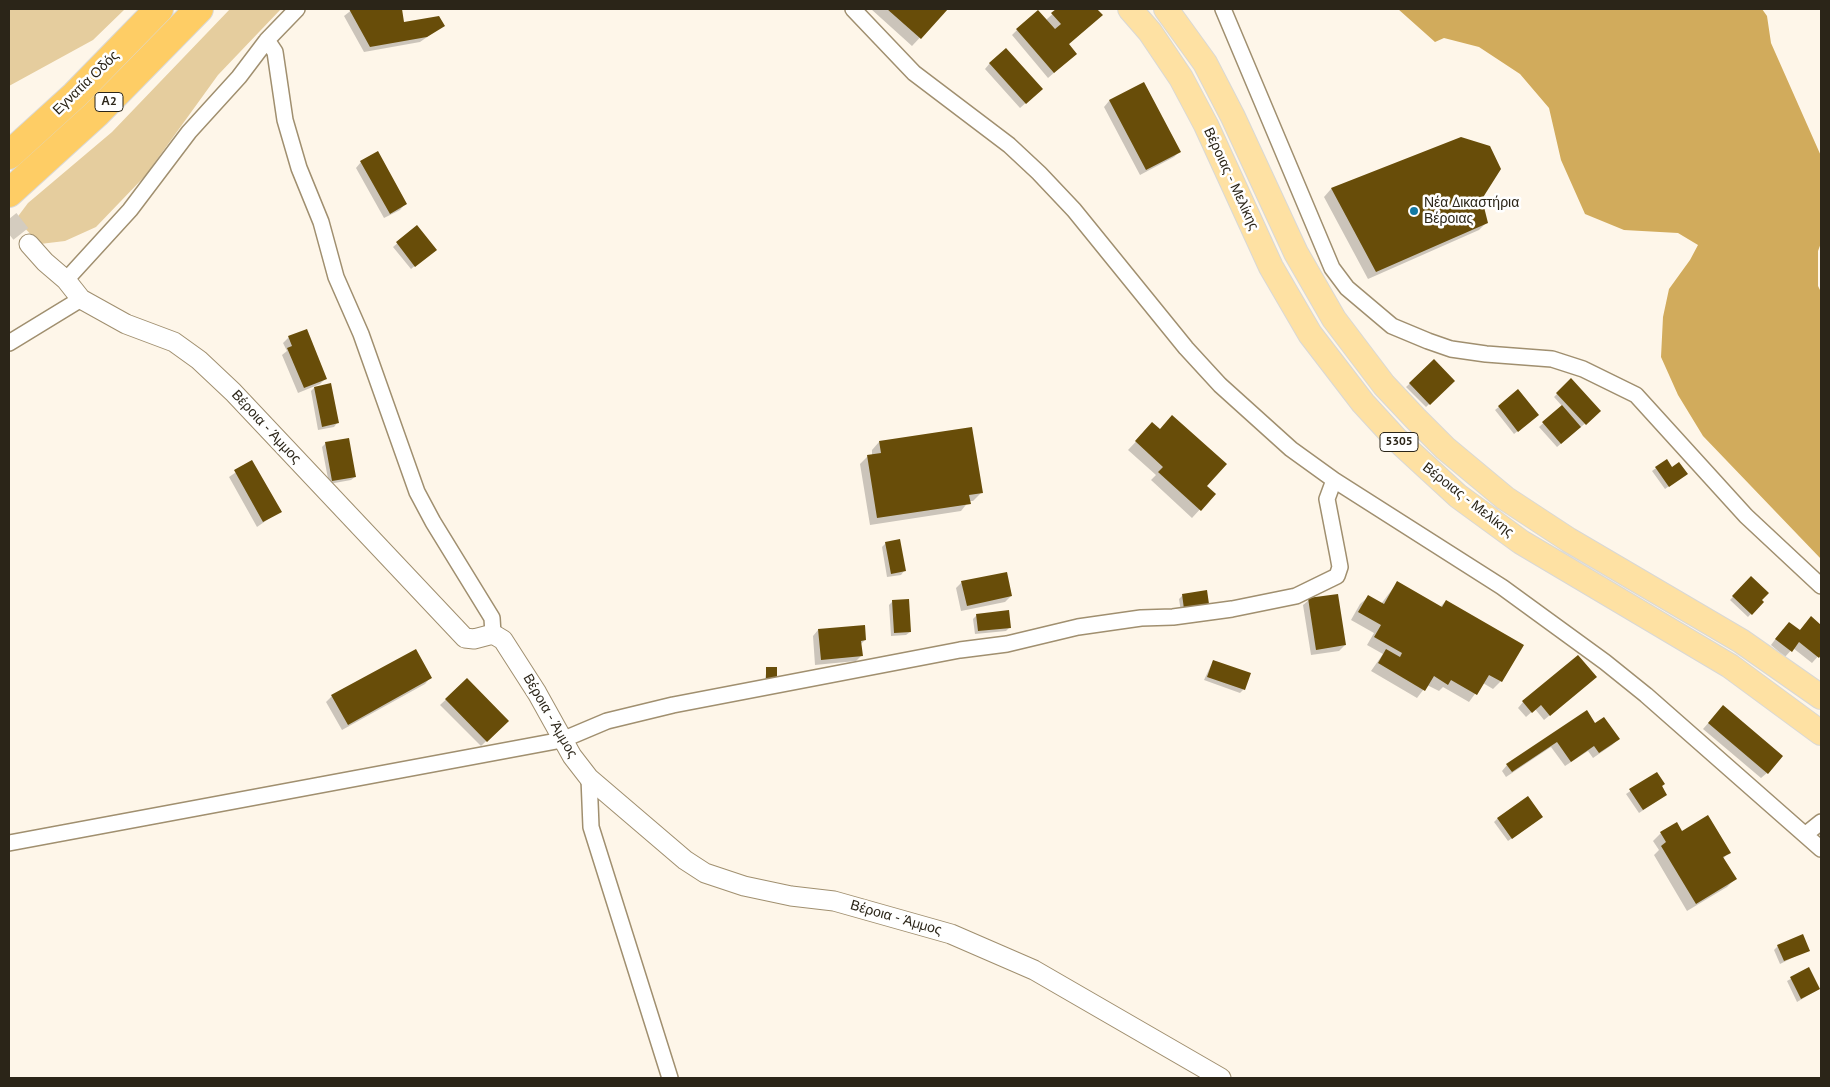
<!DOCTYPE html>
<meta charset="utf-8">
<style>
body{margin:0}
#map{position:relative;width:1830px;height:1087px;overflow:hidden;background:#fef6e9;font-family:"PT Sans",sans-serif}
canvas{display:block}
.frame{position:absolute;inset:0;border:10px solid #2b2518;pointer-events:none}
</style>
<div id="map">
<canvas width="1830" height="1087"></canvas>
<div class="frame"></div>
</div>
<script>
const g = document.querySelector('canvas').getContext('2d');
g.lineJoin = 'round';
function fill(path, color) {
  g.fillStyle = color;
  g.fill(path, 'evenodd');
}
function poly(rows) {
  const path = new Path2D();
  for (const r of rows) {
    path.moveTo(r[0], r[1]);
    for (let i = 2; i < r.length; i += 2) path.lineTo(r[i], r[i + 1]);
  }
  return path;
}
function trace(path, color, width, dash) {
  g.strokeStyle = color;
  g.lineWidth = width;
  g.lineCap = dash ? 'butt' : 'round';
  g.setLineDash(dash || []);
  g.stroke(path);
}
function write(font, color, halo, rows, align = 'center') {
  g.font = font + ' "PT Sans",sans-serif';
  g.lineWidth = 5;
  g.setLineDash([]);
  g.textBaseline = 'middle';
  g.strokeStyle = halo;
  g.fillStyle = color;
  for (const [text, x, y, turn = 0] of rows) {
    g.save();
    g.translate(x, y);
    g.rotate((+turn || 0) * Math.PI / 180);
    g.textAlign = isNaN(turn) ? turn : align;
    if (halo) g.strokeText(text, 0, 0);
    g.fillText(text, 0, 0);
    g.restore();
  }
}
const green = poly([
 [9,9,125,9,93,40,9,86],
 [230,9,281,9,218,75,145,176,96,227,65,241,40,244,16,219,28,203,112,132]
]);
const forest = poly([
 [1398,9,1762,9,1767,16,1771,43,1821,156,1821,243,1818,251,1818,286,1821,292,1821,559,1703,436,1678,395,1661,357,1663,317,1669,289,1690,260,1698,245,1678,233,1624,230,1585,214,1561,160,1549,108,1520,74,1479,47,1444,38,1435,42]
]);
const shadow = poly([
 [353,9,401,9,403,24,443,26,420,42,364,52,344,16],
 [871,9,947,9,912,46],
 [1058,9,1095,9,1101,15,1068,45,1070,59,1048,78,1012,35,1017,30,1046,20],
 [990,63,1036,94,1020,108,985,69],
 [1143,83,1179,152,1174,157,1140,175,1104,107,1109,101],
 [1461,138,1487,222,1479,230,1368,279,1324,197,1331,189],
 [361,162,405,204,400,210,384,218,356,168],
 [416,227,431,253,411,269,393,247],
 [289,337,326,378,320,384,298,393,282,355,287,351,283,343],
 [1434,361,1453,381,1426,407,1406,387],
 [1571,380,1600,411,1557,447,1539,427,1562,406,1554,397],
 [315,387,337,423,334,427,318,430,311,391],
 [1518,391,1534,418,1514,434,1495,410],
 [1145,432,1214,494,1192,518,1151,480,1156,475,1128,450],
 [879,442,981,493,973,501,969,501,961,511,870,525,860,464,868,456,872,456,872,450],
 [326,443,355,477,351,480,329,484,322,447],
 [251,462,280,511,257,527,229,477],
 [1656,468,1682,477,1665,489,1652,471],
 [886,543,904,571,901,575,887,577,882,547],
 [1751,578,1762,602,1748,617,1730,600],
 [962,582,1011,596,1005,602,961,611,956,588],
 [1397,583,1440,607,1446,601,1501,681,1493,689,1483,683,1469,702,1443,687,1439,691,1427,685,1417,698,1371,671,1383,654,1367,645,1374,633,1351,620,1360,604,1368,597,1381,604],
 [1206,591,1208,604,1204,607,1181,612,1179,599,1182,596],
 [1309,600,1345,645,1339,651,1311,655,1303,605],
 [893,601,910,632,906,635,891,636,889,605],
 [977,615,1010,627,1006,631,975,634,973,619],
 [1811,618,1821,627,1821,653,1812,663,1793,648,1785,657,1771,645,1783,629,1799,631],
 [818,630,865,640,861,644,862,655,856,661,815,665,813,636],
 [1213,661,1244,689,1240,693,1204,680],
 [767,668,776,668,775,679,765,679],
 [430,678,425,684,342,730,326,702,332,696],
 [467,680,507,721,481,746,440,705],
 [1590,682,1544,720,1535,709,1526,717,1518,708,1523,702],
 [1586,712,1595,725,1618,739,1612,745,1593,758,1588,751,1565,766,1551,747,1506,777,1502,771,1507,765],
 [1718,712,1767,773,1761,778,1703,729],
 [1657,773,1666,795,1639,813,1626,794],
 [1497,819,1538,820,1508,841,1494,822],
 [1682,832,1729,852,1723,859,1735,879,1727,887,1687,911,1654,855,1659,850,1653,841,1661,833],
 [1778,946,1808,950,1780,964,1774,950],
 [1808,969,1819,989,1797,1002,1787,981]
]);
const building = poly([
 [349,9,402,9,404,22,439,16,445,26,427,37,370,47],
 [887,9,948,9,921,39],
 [1056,9,1097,9,1103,15,1069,44,1077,54,1054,73,1016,29,1038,10,1055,29,1061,24,1051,13],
 [1006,48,1043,89,1026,104,989,63],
 [1144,82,1181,152,1146,170,1109,100],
 [1461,137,1490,146,1501,169,1482,199,1488,223,1376,272,1331,188],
 [378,151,407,204,390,214,360,161],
 [417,225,437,250,415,267,396,242],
 [307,329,327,379,304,388,287,348,292,346,288,336],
 [1434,359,1455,381,1430,405,1409,383],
 [1571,378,1601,411,1586,425,1556,393],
 [331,383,339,423,322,427,314,387],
 [1518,389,1539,415,1518,432,1498,406],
 [1562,405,1581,427,1561,444,1542,422],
 [1172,415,1227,464,1207,486,1216,494,1201,511,1158,472,1163,467,1135,441,1152,422,1160,429],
 [972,427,983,493,969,495,971,504,877,518,867,455,881,453,879,441],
 [349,438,356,477,332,481,325,442],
 [1667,459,1672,467,1679,462,1688,474,1669,487,1655,467],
 [252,460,282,512,263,522,234,470],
 [900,539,906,571,891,574,885,542],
 [1007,572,1012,596,967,606,961,581],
 [1751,576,1769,593,1762,600,1764,602,1752,615,1732,596],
 [1397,581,1442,607,1446,600,1524,645,1502,682,1489,675,1477,695,1451,680,1448,685,1434,676,1425,691,1378,663,1386,649,1400,657,1402,653,1374,637,1381,625,1358,612,1368,595,1384,604],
 [1207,590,1209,604,1184,609,1182,594],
 [1338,594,1346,645,1316,650,1308,598],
 [909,599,911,632,894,633,892,600],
 [1009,610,1011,628,978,631,976,614],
 [1811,616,1821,625,1821,655,1819,658,1799,642,1792,652,1775,639,1789,622,1800,630],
 [865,625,866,640,861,641,863,656,821,660,818,629],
 [416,649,432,678,348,725,331,695],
 [1578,655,1597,677,1550,716,1541,705,1532,713,1522,701],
 [1213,660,1251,673,1245,690,1207,677],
 [766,667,777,667,777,678,766,678],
 [467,678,509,721,487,742,445,699],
 [1723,705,1783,756,1768,774,1708,723],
 [1587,710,1595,723,1604,717,1620,739,1599,753,1594,746,1571,762,1557,742,1512,772,1506,764],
 [1657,772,1665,784,1662,786,1667,795,1643,810,1629,789],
 [1528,796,1543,817,1512,839,1497,818],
 [1708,815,1731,853,1723,857,1737,879,1696,904,1661,846,1666,842,1660,832,1677,822,1682,831],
 [1803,934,1810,951,1784,961,1777,945],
 [1809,967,1820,989,1801,999,1790,977]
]);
const tertiaryTunnel = poly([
 [9,219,29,244]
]);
const minor = poly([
 [853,9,914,73,1009,145,1039,173,1074,210,1186,348,1220,385,1291,449,1334,480,1502,587,1605,662,1646,695,1821,849],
 [1223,9,1332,268,1347,288,1392,326,1428,341,1451,349,1486,354,1552,359,1583,369,1636,395,1746,516,1821,586],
 [267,40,275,52,285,120,299,168,321,222,336,277,361,334,417,492,433,522,492,618,493,634],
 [66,280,130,210,189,132,239,77,267,40,297,9],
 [9,343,81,299],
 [589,778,591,827,670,1078],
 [1806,834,1821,822],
 [9,843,562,740,607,721,673,705,960,650,1007,644,1078,627,1141,618,1173,617,1232,609,1296,596,1337,576,1340,567,1338,556,1327,499,1334,480]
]);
const tertiary = poly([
 [29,244,45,262,66,280,81,299,126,324,174,342,199,360,233,392,465,638,474,639,493,634,503,640,537,693,572,756,589,778,685,860,705,873,744,886,791,896,834,901,951,934,1034,970,1221,1078]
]);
const primary = poly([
 [1130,9,1150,32,1181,78,1206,125,1271,267,1310,334,1363,403,1396,439,1458,496,1521,542,1730,666,1821,733],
 [1166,9,1205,63,1233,117,1296,253,1334,319,1384,385,1415,418,1445,448,1505,498,1569,540,1741,641,1821,697]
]);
const motorway = poly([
 [9,155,75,95,159,9],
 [9,193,96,114,199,9]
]);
const markers = [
 [1414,211,5,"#1278a3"]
];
const shields = [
 [109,102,28],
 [1399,442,38]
];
const shieldNames = [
 ["Α2",109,102],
 ["5305",1399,442]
];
const streetNames = [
 ["Εγνατία Οδός",86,83,-44],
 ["Βέροιας - Μελίκης",1231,179,65],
 ["Βέροια - Άμμος",266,427,47],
 ["Βέροιας - Μελίκης",1468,500,38],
 ["Βέροια - Άμμος",550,716,60],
 ["Βέροια - Άμμος",896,918,16]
];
const poiNames = [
 ["Νέα Δικαστήρια",1424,203],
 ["Βέροιας",1424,219]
];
fill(green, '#e5cd9e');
fill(forest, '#d1ab5c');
fill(shadow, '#0003');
fill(building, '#684d09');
trace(tertiaryTunnel, '#d4ccbf', 19, [19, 9]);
trace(minor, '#a08f6f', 18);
trace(tertiary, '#a08f6f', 21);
trace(primary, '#d9d8d5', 26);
trace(motorway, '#d9d8d5', 30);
trace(minor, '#fff', 15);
trace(tertiary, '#fff', 19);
trace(primary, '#fee1a3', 24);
trace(motorway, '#fecd65', 28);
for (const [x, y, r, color] of markers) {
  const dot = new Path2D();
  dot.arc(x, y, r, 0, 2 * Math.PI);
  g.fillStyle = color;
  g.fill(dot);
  trace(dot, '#fff', 2);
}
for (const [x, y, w] of shields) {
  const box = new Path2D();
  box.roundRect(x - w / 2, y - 9.5, w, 19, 4);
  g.fillStyle = '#fff';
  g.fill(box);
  trace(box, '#2b2518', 1);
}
write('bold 12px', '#2b2518', null, shieldNames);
write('14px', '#2b2518', '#fff', streetNames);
write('14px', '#2b2518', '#fff', poiNames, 'left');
</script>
